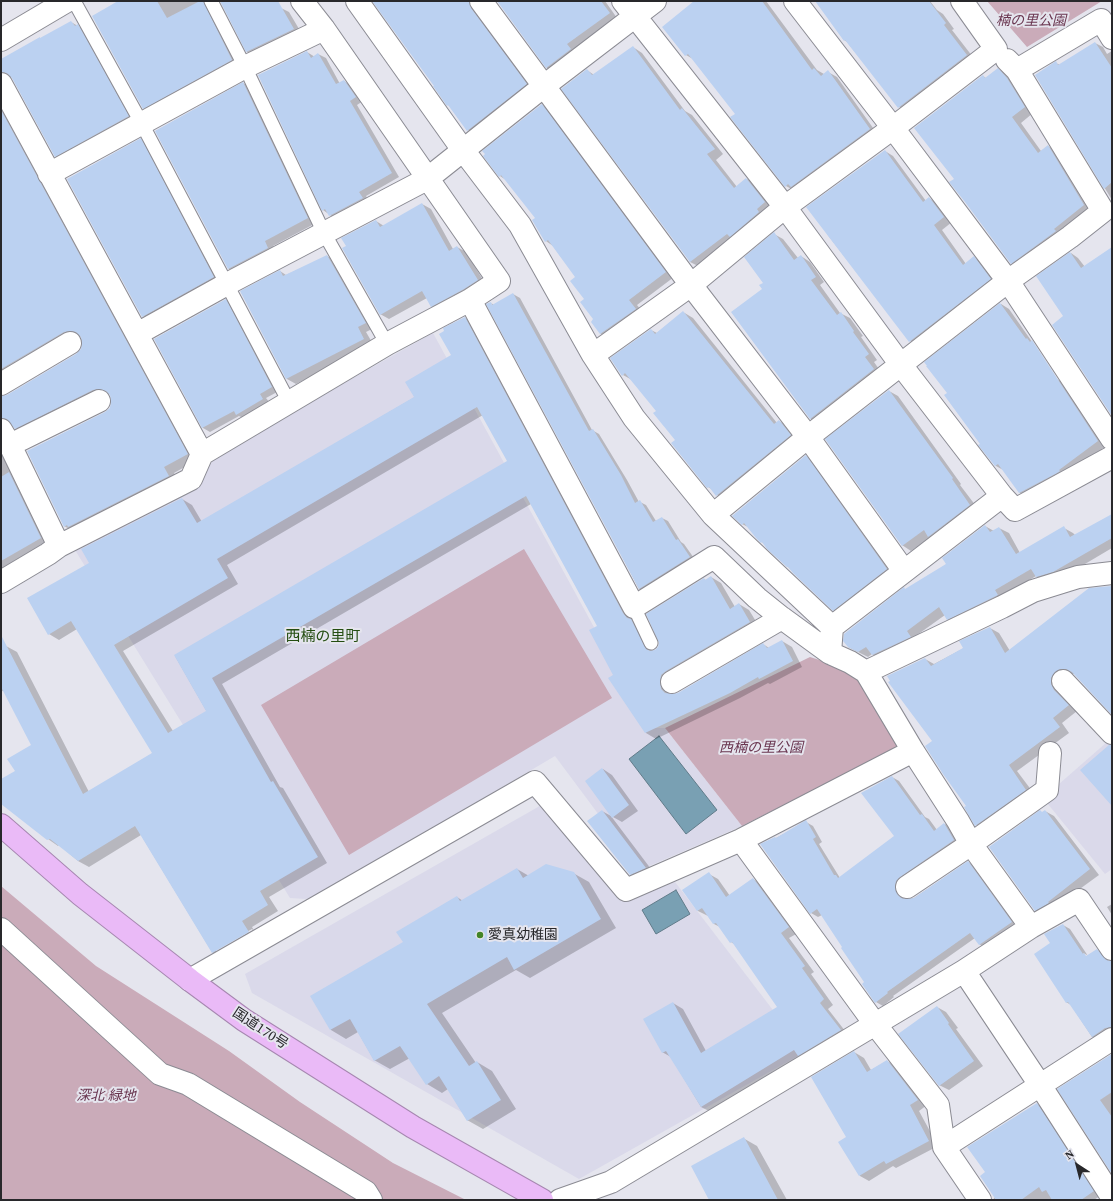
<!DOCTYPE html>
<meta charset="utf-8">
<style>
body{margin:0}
#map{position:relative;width:1113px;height:1201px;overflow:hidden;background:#e5e5ee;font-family:"Source Serif 4",serif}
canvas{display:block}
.frame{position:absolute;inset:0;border:2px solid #28282b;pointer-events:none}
.north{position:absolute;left:1057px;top:1145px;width:40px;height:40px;-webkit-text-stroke:3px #e5e5ee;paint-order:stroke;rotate:324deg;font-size:11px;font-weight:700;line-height:16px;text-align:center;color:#28282b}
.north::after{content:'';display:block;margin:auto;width:14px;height:18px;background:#28282b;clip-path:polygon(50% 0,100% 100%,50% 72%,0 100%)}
</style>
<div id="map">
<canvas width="1113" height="1201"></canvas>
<div class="frame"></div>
<div class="north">N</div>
</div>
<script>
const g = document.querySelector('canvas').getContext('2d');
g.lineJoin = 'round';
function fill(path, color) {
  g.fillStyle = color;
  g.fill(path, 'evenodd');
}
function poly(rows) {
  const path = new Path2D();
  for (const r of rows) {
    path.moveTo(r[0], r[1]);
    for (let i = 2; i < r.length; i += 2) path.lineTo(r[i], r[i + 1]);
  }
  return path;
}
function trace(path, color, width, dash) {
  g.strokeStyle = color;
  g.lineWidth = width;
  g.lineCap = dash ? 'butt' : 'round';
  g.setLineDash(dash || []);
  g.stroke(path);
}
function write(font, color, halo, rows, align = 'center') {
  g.font = font + ' "Source Serif 4","Noto Sans JP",serif';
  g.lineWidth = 4;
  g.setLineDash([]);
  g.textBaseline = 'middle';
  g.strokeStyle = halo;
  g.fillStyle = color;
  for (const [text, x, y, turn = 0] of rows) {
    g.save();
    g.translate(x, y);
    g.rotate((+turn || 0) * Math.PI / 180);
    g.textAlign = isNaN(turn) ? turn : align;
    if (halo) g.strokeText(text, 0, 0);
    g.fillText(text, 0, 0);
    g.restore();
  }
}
const built = poly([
 [433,333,636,704,652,728,665,728,742,826,640,870,555,756,320,895,306,899,290,898,75,550,197,483,216,455],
 [1107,742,1112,748,1112,869,1105,874,1043,798],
 [545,803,622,900,675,882,805,1052,579,1179,252,993,245,974]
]);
const green = poly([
 [987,1,1102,1,1027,47],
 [524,549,612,698,349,855,261,705],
 [810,657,832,664,865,681,900,735,895,749,742,826,665,728],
 [1,886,96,966,229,1051,300,1102,393,1163,466,1200,1,1200]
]);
const water = poly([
 [659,736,717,810,686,834,629,759,659,736],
 [676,890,690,914,656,934,642,910,676,890]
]);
const shadow = poly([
 [120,1,214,1,240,65,152,113,143,108],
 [221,1,276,1,281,8,289,12,302,34,256,57,247,52],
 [382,1,478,1,535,89,476,135,468,130,451,107,448,105],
 [498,1,605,1,617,18,556,73,547,68],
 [695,1,766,1,817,70,824,74,828,72,837,77,878,135,795,191,786,186,736,114,693,59,686,55],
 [816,1,930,1,937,10,943,14,954,29,952,30,976,61,908,113,899,107,847,42,844,40],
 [71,22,88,32,138,122,66,162,55,156,12,77,5,79,1,83,1,60],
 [1095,43,1103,47,1107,54,1112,51,1112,200,1036,75,1056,63,1060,65],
 [633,47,642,53,685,111,692,115,723,154,716,160,737,187,747,179,756,185,774,208,700,267,690,262,587,70,594,75],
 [307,52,315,57,318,54,326,58,340,84,344,81,351,85,363,101,357,105,399,177,366,196,370,203,337,220,323,210],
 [998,69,1007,74,1033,113,1021,123,1041,151,1048,146,1057,151,1093,210,1020,268,1011,263,955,179,983,76,986,78],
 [243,83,252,88,316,223,273,246,276,253,237,274,229,269,156,131],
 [1,98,197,460,174,473,179,482,75,532,64,526,105,413,110,409,112,402,111,394,104,395,26,434,15,428,11,423,5,425,1,429,1,397,8,396,77,355,82,349,83,343,82,336,74,338,1,383],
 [542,105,550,110,674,277,637,305,644,314,609,338,601,334,592,322,595,320,576,277,553,246,546,241,536,218,506,180,500,176],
 [140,139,149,144,222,282,151,321,143,316],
 [885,151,893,156,926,201,929,198,937,203,952,222,942,230,966,264,974,258,982,262,998,284,918,346,910,341,827,234],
 [422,204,431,209,453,249,457,247,466,252,486,285,440,311,431,306,427,298,389,319,380,314,376,221,384,226],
 [774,234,783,239,798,258,801,256,810,262,824,282,820,285,840,313,850,318,863,336,861,337,877,360,874,362,883,375,820,424,811,419,733,313,763,290],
 [1112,248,1112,311,1080,331,1071,253,1078,258,1085,267],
 [327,256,336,261,374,328,366,332,373,344,296,384,287,379,241,292,280,271,286,275],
 [513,294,520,298,592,430,599,434,627,480,639,502,640,502,646,505,656,521,662,518,668,521,681,542,684,544,696,561,646,592,639,589,491,303,494,305],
 [226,300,233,304,279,391,266,398,270,403,243,418,239,416,210,432,203,428,155,339],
 [1001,304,1009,309,1042,356,1035,360,1058,380,1066,385,1106,446,1067,475,1029,498,1020,493,1005,471,996,466,980,445],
 [683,312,693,318,777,423,779,421,788,426,799,441,726,501,717,495,713,490,708,487,658,411,632,380,623,375,651,330,657,333],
 [465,318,475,324,654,651,659,648,704,579,706,580,711,577,721,583,735,607,739,604,749,610,760,628,670,688,672,695,679,694,763,644,769,648,782,641,792,647,802,667,770,684,768,683,740,698,656,739,646,733,610,678,614,675,598,626,531,504,222,684,280,787,283,788,327,863,269,897,278,911,252,927,258,938,223,958,212,952,141,835,89,867,78,861,59,845,58,846,48,839,1,802,1,780,16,771,32,745,4,690,1,692,1,649,6,646,17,652,89,792,153,753,77,629,59,640,49,634,90,563,182,499,192,505,202,522,415,397,452,356],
 [483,415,509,461,175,656,207,712,173,731,123,651,238,584,227,565],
 [252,929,253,930,216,952,216,949],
 [889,391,898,396,961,484,960,485,979,510,938,542,931,537,911,551,902,545],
 [1,444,51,544,1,580],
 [806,456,814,461,894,574,841,614,833,610,762,542,750,528,742,524],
 [1112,516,1112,548,1063,577,1046,582,1036,576,957,624,947,619,945,615,882,660,872,654,868,657,848,647,906,590,947,564,985,526,994,531,999,528,1009,533,1020,553,1064,528,1073,533,1075,535],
 [1112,587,1112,713,1075,674,1070,674,1077,711,1062,723,1069,733,1017,771,1035,795,985,830,976,825,967,806,933,741,925,659,934,664,964,648,990,628,999,633,1010,651],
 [603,769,612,775,638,811,622,822,613,817],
 [892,777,899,781,925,817,929,819,937,830,945,824,951,828,961,844,901,892,904,899,914,898,968,862,975,866,1018,926,986,948,979,944,975,938,893,996,894,997,883,1006,876,1002,844,947,822,915,818,917,811,913,776,838,806,822,813,826,822,842,819,844,840,878,895,836],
 [602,811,611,816,654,873,640,879,630,874],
 [1045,811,1054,816,1099,875,1044,915,1035,910,1043,813],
 [517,869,529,876,573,873,589,882,616,928,530,978,516,970,442,1013,476,1063,477,1062,492,1071,516,1109,483,1129,467,1120,448,1089,442,1093,427,1084,410,1058,390,1069,374,1060,358,1032,346,1039,331,1030,312,997,404,943,457,897,463,901],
 [709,874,718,879,730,896,753,879,763,885,798,933,789,938,814,972,811,974,833,1005,828,1009,849,1036,711,1112,701,1107,671,1057,662,1052,673,1003,683,1009,706,1051,779,1007,734,944,731,942,720,927,714,924,708,916,698,911,684,891],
 [1112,904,1112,915,1107,907],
 [1063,925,1070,929,1088,956,1097,950,1104,954,1109,962,1112,962,1112,1032,1099,1041,1092,1037,1071,1005,1066,1002,1051,943],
 [1083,953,1087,955,1089,959,1088,960],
 [937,1007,946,1012,958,1028,956,1029,983,1066,949,1090,939,1085],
 [854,1052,864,1058,871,1070,887,1061,896,1066,927,1105,919,1111,938,1146,896,1168,893,1166,869,1181,860,1176,847,1137],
 [1112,1055,1112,1172,1059,1089],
 [1037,1104,1044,1108,1100,1196,1094,1200,993,1200,995,1197,986,1172],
 [743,1138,757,1146,787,1200,710,1200]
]);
const building = poly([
 [118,1,157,1,167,18,200,1,203,1,232,60,143,109,92,16],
 [220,1,278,1,294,29,246,52],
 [372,1,469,1,471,8,527,84,467,131,448,105,447,106,433,86,434,86],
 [497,1,601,1,610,13,567,44,571,49,546,68],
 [694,1,762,1,812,70,814,68,821,76,828,70,870,129,791,187,788,184,785,187,730,117,735,114,688,54,685,56,662,27],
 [815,1,929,1,946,23,944,25,967,55,898,108,845,40,844,41],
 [71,21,75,26,78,24,129,116,55,157,12,78,7,73,1,72,1,59,40,37,40,38],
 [1095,42,1112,68,1112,182,1104,189,1035,75,1056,61,1058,65],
 [633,46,680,110,682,108,715,149,707,154,734,188,746,178,765,202,757,209,759,212,730,237,727,234,690,262,561,89,587,69,592,75],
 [307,51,311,58,318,53,336,84,344,80,356,97,350,101,392,173,359,192,363,198,329,216,325,209,322,211,258,75],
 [998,68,1007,78,1025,107,1012,117,1038,153,1048,145,1084,205,1054,229,1056,231,1011,264,965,202,949,182,954,179,914,128,983,75,985,78],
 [243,82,308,218,265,241,268,248,228,269,155,131],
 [542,104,666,272,629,300,636,309,600,334,591,322,593,319,580,302,584,299,570,281,575,277,548,240,545,242,532,220,535,218,501,175,499,177,483,156,485,154,482,151],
 [1,110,188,454,164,467,169,476,68,527,67,525,64,527,27,451,105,412,110,408,111,401,110,395,106,391,99,389,93,390,15,429,7,419,1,418,1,396,7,395,76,354,81,349,82,343,81,337,76,332,70,331,64,332,1,369],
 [141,138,214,277,142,317,67,179],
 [885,150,923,202,929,197,944,217,934,225,963,265,974,256,991,279,909,342,806,207],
 [422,203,449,251,457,246,478,280,464,289,431,307,422,291,380,315,342,248,346,246,341,238,376,220,380,227],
 [774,232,794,260,801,255,816,277,811,280,837,315,841,312,854,331,853,332,869,354,865,357,874,369,810,419,731,312,762,289,759,285,763,283,744,257],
 [1112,247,1112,416,1052,325,1063,316,1036,276,1070,252,1081,268],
 [327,255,366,323,358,327,364,339,286,379,240,291,280,270,283,276],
 [513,293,589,431,593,429,621,475,635,503,640,500,653,522,662,517,676,540,678,539,690,557,639,589,486,304,491,302,492,305],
 [226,299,272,387,260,394,263,399,236,415,234,411,202,428,154,339],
 [1000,303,1026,339,1027,338,1030,342,1032,340,1098,441,1059,470,1060,471,1057,473,1019,493,998,464,995,466,978,445,980,444,944,395,947,393,926,366,927,366,924,362],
 [683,311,774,424,779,420,791,435,716,496,709,487,707,488,671,443,675,440,653,413,656,411,625,373,622,376,610,358,651,329,655,334],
 [465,317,623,613,627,618,631,619,646,649,650,651,655,650,658,647,659,643,646,614,704,578,705,580,711,576,730,609,739,603,750,622,666,671,661,675,660,682,661,689,665,693,672,694,678,693,763,643,767,648,782,640,793,661,759,679,758,677,730,693,645,733,608,678,613,675,589,630,597,626,526,496,212,678,271,782,273,781,318,857,260,891,268,905,242,921,249,932,212,953,135,826,78,861,50,839,47,840,1,804,1,779,15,771,7,759,31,745,1,687,1,635,83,794,152,753,71,621,48,635,27,598,89,563,81,549,182,498,197,523,414,397,405,382,451,355,439,334,444,331,443,328],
 [477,407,507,461,174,655,206,711,168,733,114,645,228,578,217,559],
 [889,390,953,478,952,479,970,505,928,537,924,530,902,546,825,439],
 [806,455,887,569,833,611,793,573,788,567,787,567,767,549,762,542,761,543,756,538,744,523,742,525,732,516],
 [9,472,41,538,1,561,1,477],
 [1112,514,1112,538,1053,572,1036,577,1031,569,995,590,998,595,947,620,939,607,907,631,911,637,872,655,866,647,858,652,848,647,843,641,844,634,904,587,905,589,946,564,942,558,985,525,990,532,999,527,1016,554,1064,526,1070,537],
 [1112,586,1112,715,1072,672,1066,669,1060,669,1055,672,1051,678,1051,684,1054,690,1069,705,1053,718,1060,727,1009,765,1026,790,975,826,964,807,966,806,943,774,925,746,932,741,888,682,890,681,887,676,925,658,931,666,963,648,959,641,990,627,1005,653,1089,588],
 [1109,745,1112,745,1112,806,1080,770],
 [602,768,629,805,612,818,585,781],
 [892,776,920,815,922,814,934,831,944,823,954,840,900,877,896,881,895,887,897,894,901,898,907,899,914,898,968,861,1012,922,979,945,970,933,887,992,888,993,875,1003,862,984,864,982,841,948,842,947,817,909,810,914,760,844,775,837,776,838,806,820,816,837,813,839,834,875,836,875,838,878,894,836,861,793],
 [602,810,646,868,630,875,587,821],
 [1040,810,1042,812,1045,810,1090,869,1048,902,1049,903,1035,911,989,847],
 [546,864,574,872,601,919,514,970,507,957,427,1004,469,1066,477,1061,501,1100,467,1121,439,1076,426,1085,400,1046,374,1061,350,1019,330,1030,310,996,403,942,396,932,457,896,460,901,517,868,523,878],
 [709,872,726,897,753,878,789,927,781,933,805,966,802,968,824,999,820,1003,841,1030,798,1056,794,1050,701,1107,666,1051,662,1053,643,1019,673,1002,701,1053,777,1007,732,942,730,943,716,923,713,924,702,908,697,911,682,890],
 [1063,924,1083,954,1084,953,1086,956,1097,949,1106,960,1112,961,1112,1027,1105,1028,1092,1037,1068,1002,1066,1003,1034,954,1050,943,1044,934],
 [937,1006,949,1023,948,1024,974,1061,939,1086,898,1034],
 [854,1051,867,1072,887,1060,918,1100,910,1105,929,1141,886,1164,884,1161,859,1176,838,1142,846,1137,811,1077],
 [1112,1054,1112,1092,1100,1100,1112,1117,1112,1174,1057,1089],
 [1037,1103,1094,1191,1081,1200,1052,1200,1046,1190,1042,1192,1039,1187,1021,1200,996,1200,980,1176,985,1172,967,1147],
 [744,1137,778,1200,709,1200,691,1166]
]);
const lane = poly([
 [74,1,142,124,289,402],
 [211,1,245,67,324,233,387,344],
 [634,607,651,643]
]);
const street = poly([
 [357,1,463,150,520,225,593,355,634,418,713,515,832,627],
 [481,1,691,285,808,437,904,571],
 [795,1,893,128,1008,281,1070,237,1103,211,1017,70],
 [962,1,996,49,893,128,785,207,901,365,1002,496,1015,510,1112,457],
 [1,40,67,1],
 [1007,60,1017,70,1101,20,1112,38],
 [1,84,202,454],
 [49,174,245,67,324,29],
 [470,300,634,607,714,557,757,598,782,618,830,653],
 [137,334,227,284,427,179,544,86,655,1],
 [593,355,691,285,785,207,623,1],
 [1,384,70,343],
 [1,430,10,445,59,546],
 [10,445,99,401],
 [1002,496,832,627,830,653,850,662,866,672,913,751,958,821,971,844,1031,927],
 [713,515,808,437,1008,281,1112,439],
 [1,582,48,554,59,546,191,479,202,454,387,344,470,300,499,281,324,29,302,1],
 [866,672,1002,607,1033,591,1078,577,1112,573],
 [1063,681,1112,733],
 [672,682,782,618],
 [741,840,875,1024,938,1105,944,1147,980,1200],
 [907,887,971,844,1047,790,1050,753],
 [1,929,160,1074,188,1084,366,1192,371,1200],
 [964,971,1040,1085,1112,1197],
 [190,980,535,782,626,890,741,840,913,751],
 [944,1147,1112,1039],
 [560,1200,611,1182,964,971,1031,927,1079,900,1112,949]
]);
const highway = poly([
 [1,825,80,894,190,980,244,1020,413,1127,542,1200]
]);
const markers = [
 [480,935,4,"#438426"]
];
const parkNames = [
 ["楠の里公園",1031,21],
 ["西楠の里公園",761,748],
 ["深北 緑地",106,1096]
];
const poiNames = [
 ["愛真幼稚園",488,935]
];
const streetNames = [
 ["国道170号",260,1029,33]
];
const neighbourhoodNames = [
 ["西楠の里町",323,637]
];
fill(built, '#dad9ea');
fill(green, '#caabb9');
fill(water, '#79a0b3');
trace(water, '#617c8a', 1);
fill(shadow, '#0003');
fill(building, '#bbd1f1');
trace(lane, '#8b8b93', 15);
trace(street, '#8b8b93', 24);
trace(highway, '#a687b0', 24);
trace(lane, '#fff', 13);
trace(street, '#fff', 22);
trace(highway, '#eabaf7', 22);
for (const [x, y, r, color] of markers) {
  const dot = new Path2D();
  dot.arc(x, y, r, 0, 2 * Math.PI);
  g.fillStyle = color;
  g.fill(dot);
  trace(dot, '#e5e5ee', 1.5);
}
write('italic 14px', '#6a3650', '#e5e5ee', parkNames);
write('14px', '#28282b', '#e5e5ee', poiNames, 'left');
write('14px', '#28282b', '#e5e5ee', streetNames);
write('15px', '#244d11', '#e5e5ee', neighbourhoodNames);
</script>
